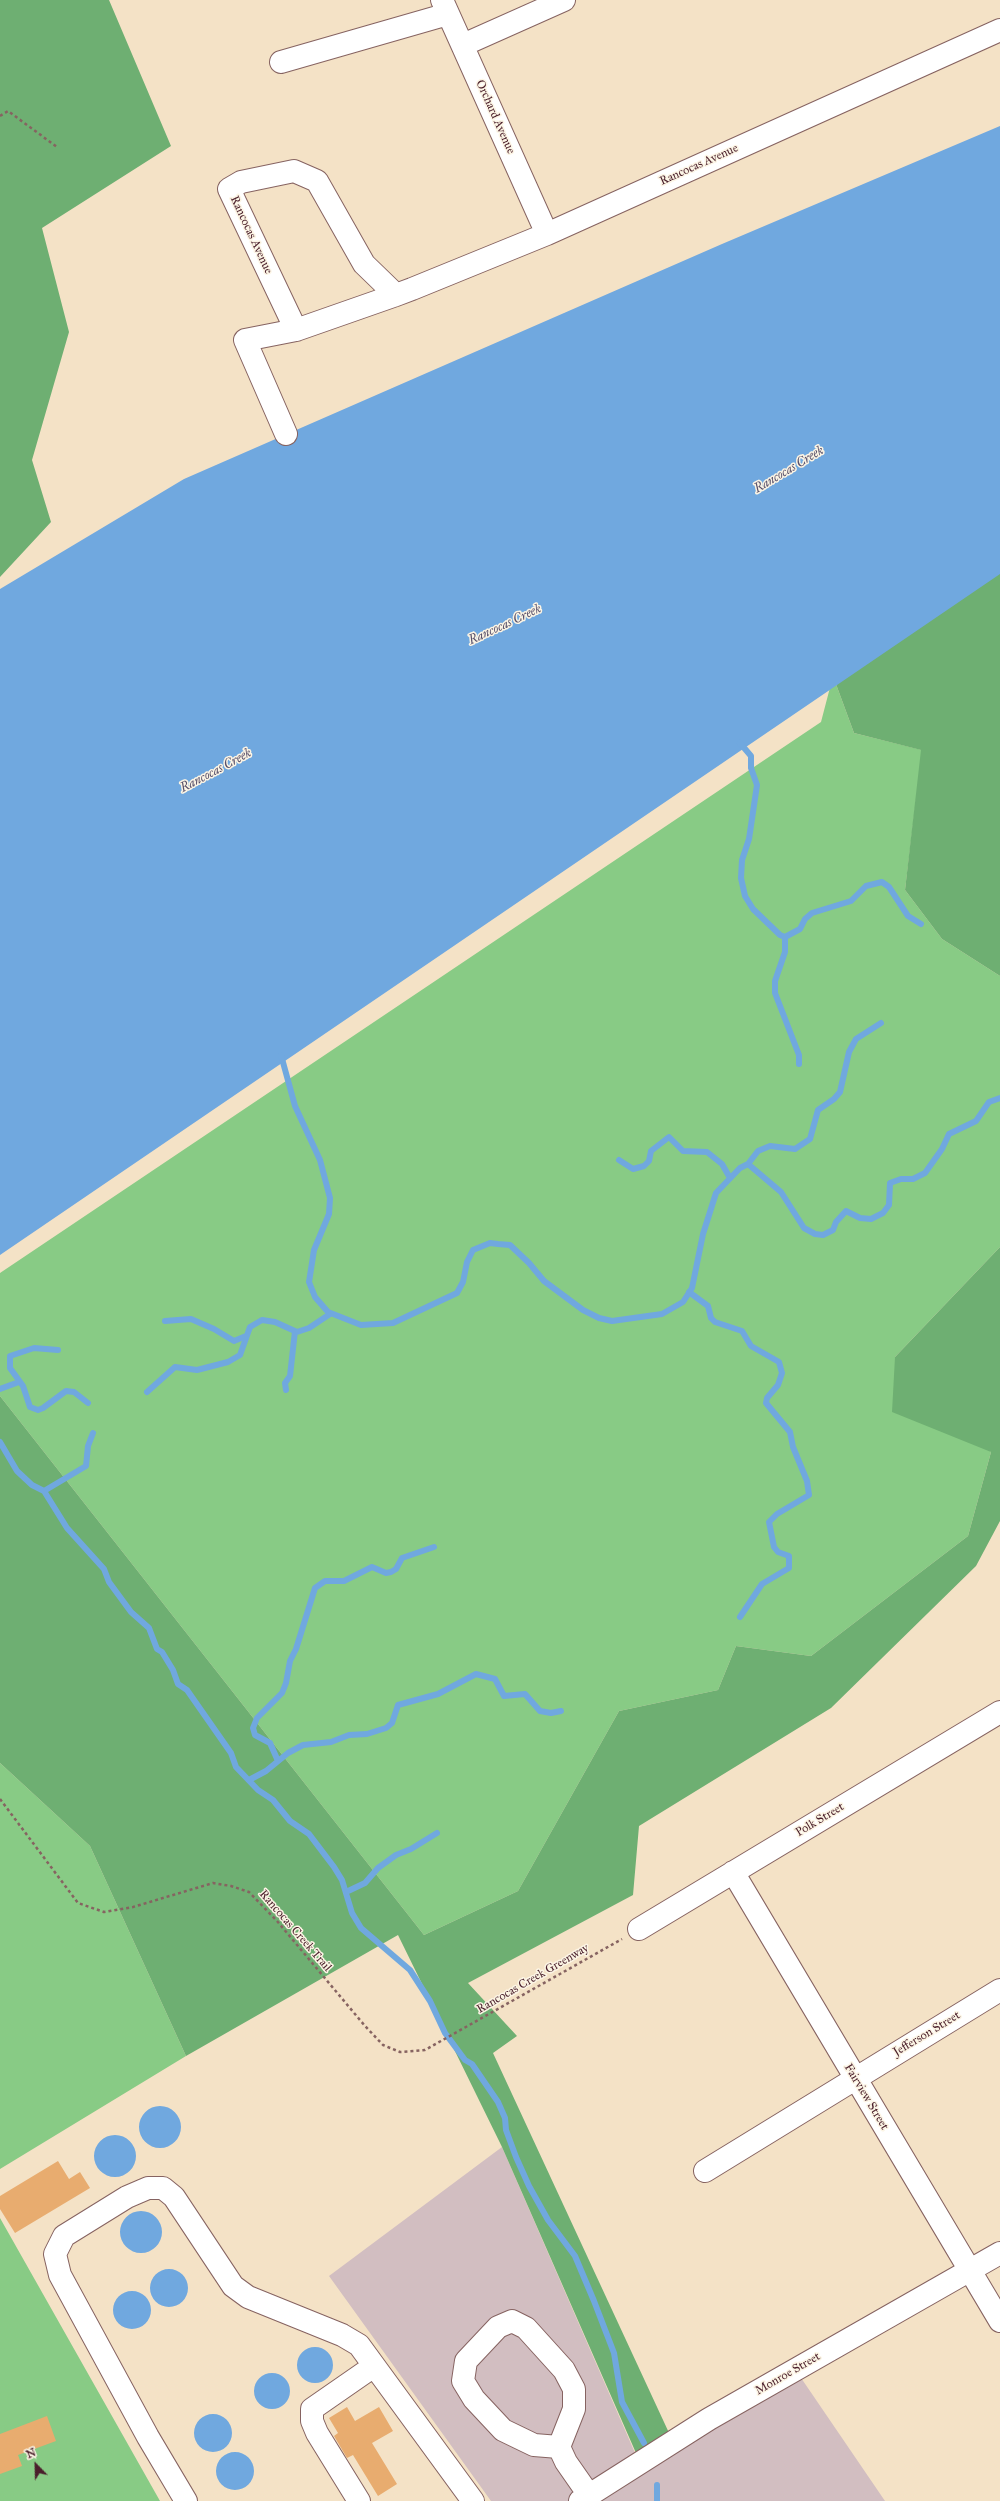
<!DOCTYPE html>
<style>
body{margin:0}
#map{position:relative;width:1000px;height:2501px;overflow:hidden;background:#f4e2c6;font-family:"IM FELL Great Primer",serif}
canvas{display:block}
.north{position:absolute;left:16px;top:2445px;width:40px;height:40px;-webkit-text-stroke:3px #fcf5e5;paint-order:stroke;rotate:337deg;font-size:11px;font-weight:700;line-height:16px;text-align:center;color:#4a1f2b}
.north::after{content:'';display:block;margin:auto;width:14px;height:18px;background:#4a1f2b;clip-path:polygon(50% 0,100% 100%,50% 72%,0 100%)}
</style>
<div id="map">
<canvas width="1000" height="2501"></canvas>
<div class="north">N</div>
</div>
<script>
const g = document.querySelector('canvas').getContext('2d');
g.lineJoin = 'round';
function fill(path, color) {
  g.fillStyle = color;
  g.fill(path, 'evenodd');
}
function poly(rows) {
  const path = new Path2D();
  for (const r of rows) {
    if (r.length === 3) {
      path.moveTo(r[0] + r[2], r[1]);
      path.arc(r[0], r[1], r[2], 0, 2 * Math.PI);
      continue;
    }
    path.moveTo(r[0], r[1]);
    for (let i = 2; i < r.length; i += 2) path.lineTo(r[i], r[i + 1]);
  }
  return path;
}
function trace(path, color, width, dash) {
  g.strokeStyle = color;
  g.lineWidth = width;
  g.lineCap = dash ? 'butt' : 'round';
  g.setLineDash(dash || []);
  g.stroke(path);
}
function write(font, color, halo, rows, align = 'center') {
  g.font = font + ' "IM FELL Great Primer",serif';
  g.lineWidth = 3;
  g.setLineDash([]);
  g.textBaseline = 'middle';
  g.strokeStyle = halo;
  g.fillStyle = color;
  for (const [text, x, y, turn = 0] of rows) {
    g.save();
    g.translate(x, y);
    g.rotate((+turn || 0) * Math.PI / 180);
    g.textAlign = isNaN(turn) ? turn : align;
    if (halo) g.strokeText(text, 0, 0);
    g.fillText(text, 0, 0);
    g.restore();
  }
}
const industrial = poly([
 [502,2147,642,2469,797,2372,885,2501,491,2501,329,2276]
]);
const green = poly([
 [833,676,854,733,922,750,905,890,942,939,1000,976,1000,1247,895,1357,991,1452,968,1536,811,1656,736,1646,718,1690,619,1711,518,1891,424,1935,0,1396,0,1273,821,722],
 [0,1763,90,1846,186,2056,0,2169],
 [0,2218,160,2501,0,2501]
]);
const forest = poly([
 [0,0,109,0,171,146,42,228,69,332,32,460,51,522,0,577],
 [1000,568,1000,976,942,939,905,890,921,750,854,733,833,676],
 [1000,1247,1000,1521,976,1566,831,1708,639,1826,633,1895,468,1983,517,2036,493,2053,676,2448,643,2469,502,2147,398,1935,186,2056,90,1846,0,1763,0,1396,424,1935,518,1891,619,1711,718,1690,736,1646,811,1656,968,1536,991,1452,892,1412,895,1357]
]);
const water = poly([
 [1000,126,1000,574,0,1255,0,589,184,479,722,244],
 [160,2127,21],
 [115,2156,21],
 [141,2232,21],
 [169,2288,19],
 [132,2310,19],
 [315,2365,18],
 [272,2391,18],
 [213,2433,19],
 [235,2471,19]
]);
const stream = poly([
 [740,743,751,756,751,768,757,785,749,839,742,860,741,878,745,896,753,909,780,935,785,937,800,929,805,919,812,913,851,901,866,886,882,882,889,887,908,916,921,924],
 [785,937,785,952,775,981,775,993,799,1055,799,1064],
 [281,1055,295,1106,320,1160,330,1198,329,1214,314,1250,309,1282,315,1297,328,1312,361,1325,393,1323,457,1293,463,1282,467,1262,473,1250,490,1243,498,1244,510,1245,529,1263,544,1281,583,1310,599,1318,612,1321,662,1314,683,1302,692,1288,703,1234,716,1193,740,1168,748,1164,758,1151,770,1146,795,1149,810,1139,818,1110,834,1099,840,1092,849,1052,856,1039,881,1023],
 [619,1160,633,1169,644,1166,649,1161,651,1151,669,1137,683,1151,707,1152,722,1164,730,1178],
 [748,1164,781,1192,804,1228,815,1234,823,1235,833,1230,836,1222,846,1211,860,1218,871,1219,883,1213,889,1205,890,1183,901,1179,913,1179,925,1173,942,1149,949,1134,976,1121,989,1102,1000,1098],
 [689,1292,708,1306,711,1318,715,1322,742,1331,751,1346,779,1362,782,1373,778,1385,767,1398,766,1403,790,1432,793,1447,807,1481,809,1495,777,1514,769,1522,774,1547,778,1552,789,1556,789,1568,762,1584,740,1617],
 [165,1321,191,1319,214,1329,234,1341,246,1336],
 [58,1350,34,1348,10,1356,10,1368,23,1386,30,1407,38,1410,43,1408,66,1391,74,1392,88,1403],
 [0,1389,19,1382],
 [286,1390,285,1383,290,1376,295,1331],
 [147,1392,175,1367,197,1370,228,1362,240,1355,250,1327,262,1320,275,1322,297,1332,309,1328,330,1314],
 [0,1442,17,1471,32,1485,44,1491,67,1528,104,1569,109,1582,131,1612,149,1628,157,1649,162,1652,173,1670,178,1684,187,1690,231,1753,236,1767,258,1790,273,1800,290,1821,309,1834,334,1867,342,1880,352,1913,361,1928,410,1970,430,2001,445,2033,465,2060,472,2064,498,2102,505,2118,506,2130,516,2157,529,2186,548,2220,575,2256,594,2301,614,2353,622,2402,644,2443],
 [44,1491,86,1466,88,1446,93,1433],
 [278,1761,270,1743,255,1735,253,1728,257,1718,282,1693,286,1683,290,1661,296,1649,315,1588,325,1581,344,1581,372,1567,386,1573,391,1572,396,1569,402,1558,434,1547],
 [249,1780,266,1771,288,1753,303,1745,331,1742,349,1735,367,1734,386,1728,392,1723,398,1705,438,1694,476,1674,495,1679,504,1696,525,1694,540,1711,551,1713,561,1711],
 [346,1892,365,1883,378,1868,396,1855,411,1849,437,1833],
 [657,2501,657,2485]
]);
const building = poly([
 [58,2161,69,2179,80,2172,90,2188,15,2233,0,2209,0,2196],
 [347,2407,355,2421,379,2407,393,2431,372,2443,397,2484,378,2496,353,2455,347,2458,334,2436,338,2433,329,2418],
 [47,2416,56,2441,18,2455,22,2466,0,2474,0,2434]
]);
const path = poly([
 [0,116,8,111,57,147],
 [0,1799,78,1903,104,1912,133,1907,213,1883,231,1886,249,1892,277,1921,365,2026,383,2045,400,2052,425,2050,622,1939]
]);
const minor = poly([
 [442,0,547,234],
 [463,45,564,0],
 [281,62,448,14],
 [396,295,364,264,317,181,294,171,241,182,229,189,296,330,396,295,412,289,547,234,1000,30],
 [286,434,245,340,296,330],
 [733,1872,1000,2321],
 [639,1929,1000,1712],
 [705,2171,1000,1990],
 [559,2447,534,2445,503,2430,474,2399,463,2381,466,2361,498,2327,512,2321,526,2328,564,2370,574,2389,574,2409,559,2447,566,2462,589,2495],
 [186,2501,148,2437,60,2275,55,2254,64,2236,127,2197,148,2188,163,2188,174,2197,233,2286,248,2297,342,2335,359,2345,473,2501],
 [359,2501,317,2433,312,2421,312,2409,374,2366],
 [580,2501,709,2419,1000,2253]
]);
const streetNames = [
 ["Orchard Avenue",495,117,66],
 ["Rancocas Avenue",699,165,-24],
 ["Rancocas Avenue",251,235,65],
 ["Polk Street",820,1820,-31],
 ["Rancocas Creek Trail",295,1931,49],
 ["Rancocas Creek Greenway",533,1979,-30],
 ["Jefferson Street",927,2034,-31],
 ["Fairview Street",866,2097,59],
 ["Monroe Street",788,2374,-30]
];
const waterNames = [
 ["Rancocas Creek",789,470,-31],
 ["Rancocas Creek",505,625,-25],
 ["Rancocas Creek",216,771,-28]
];
fill(industrial, '#d2bec1');
fill(green, '#88cb85');
fill(forest, '#6eaf72');
fill(water, '#70a8df');
trace(stream, '#70a8df', 6);
fill(building, '#e8ac6f');
trace(minor, '#866361', 24);
trace(path, '#866361', 2.5, [3, 3]);
trace(minor, '#fff', 22);
write('12px', '#4a1f2b', '#fcf5e5', streetNames);
write('italic 13px', '#574f6a', '#fcf5e5', waterNames);
</script>
